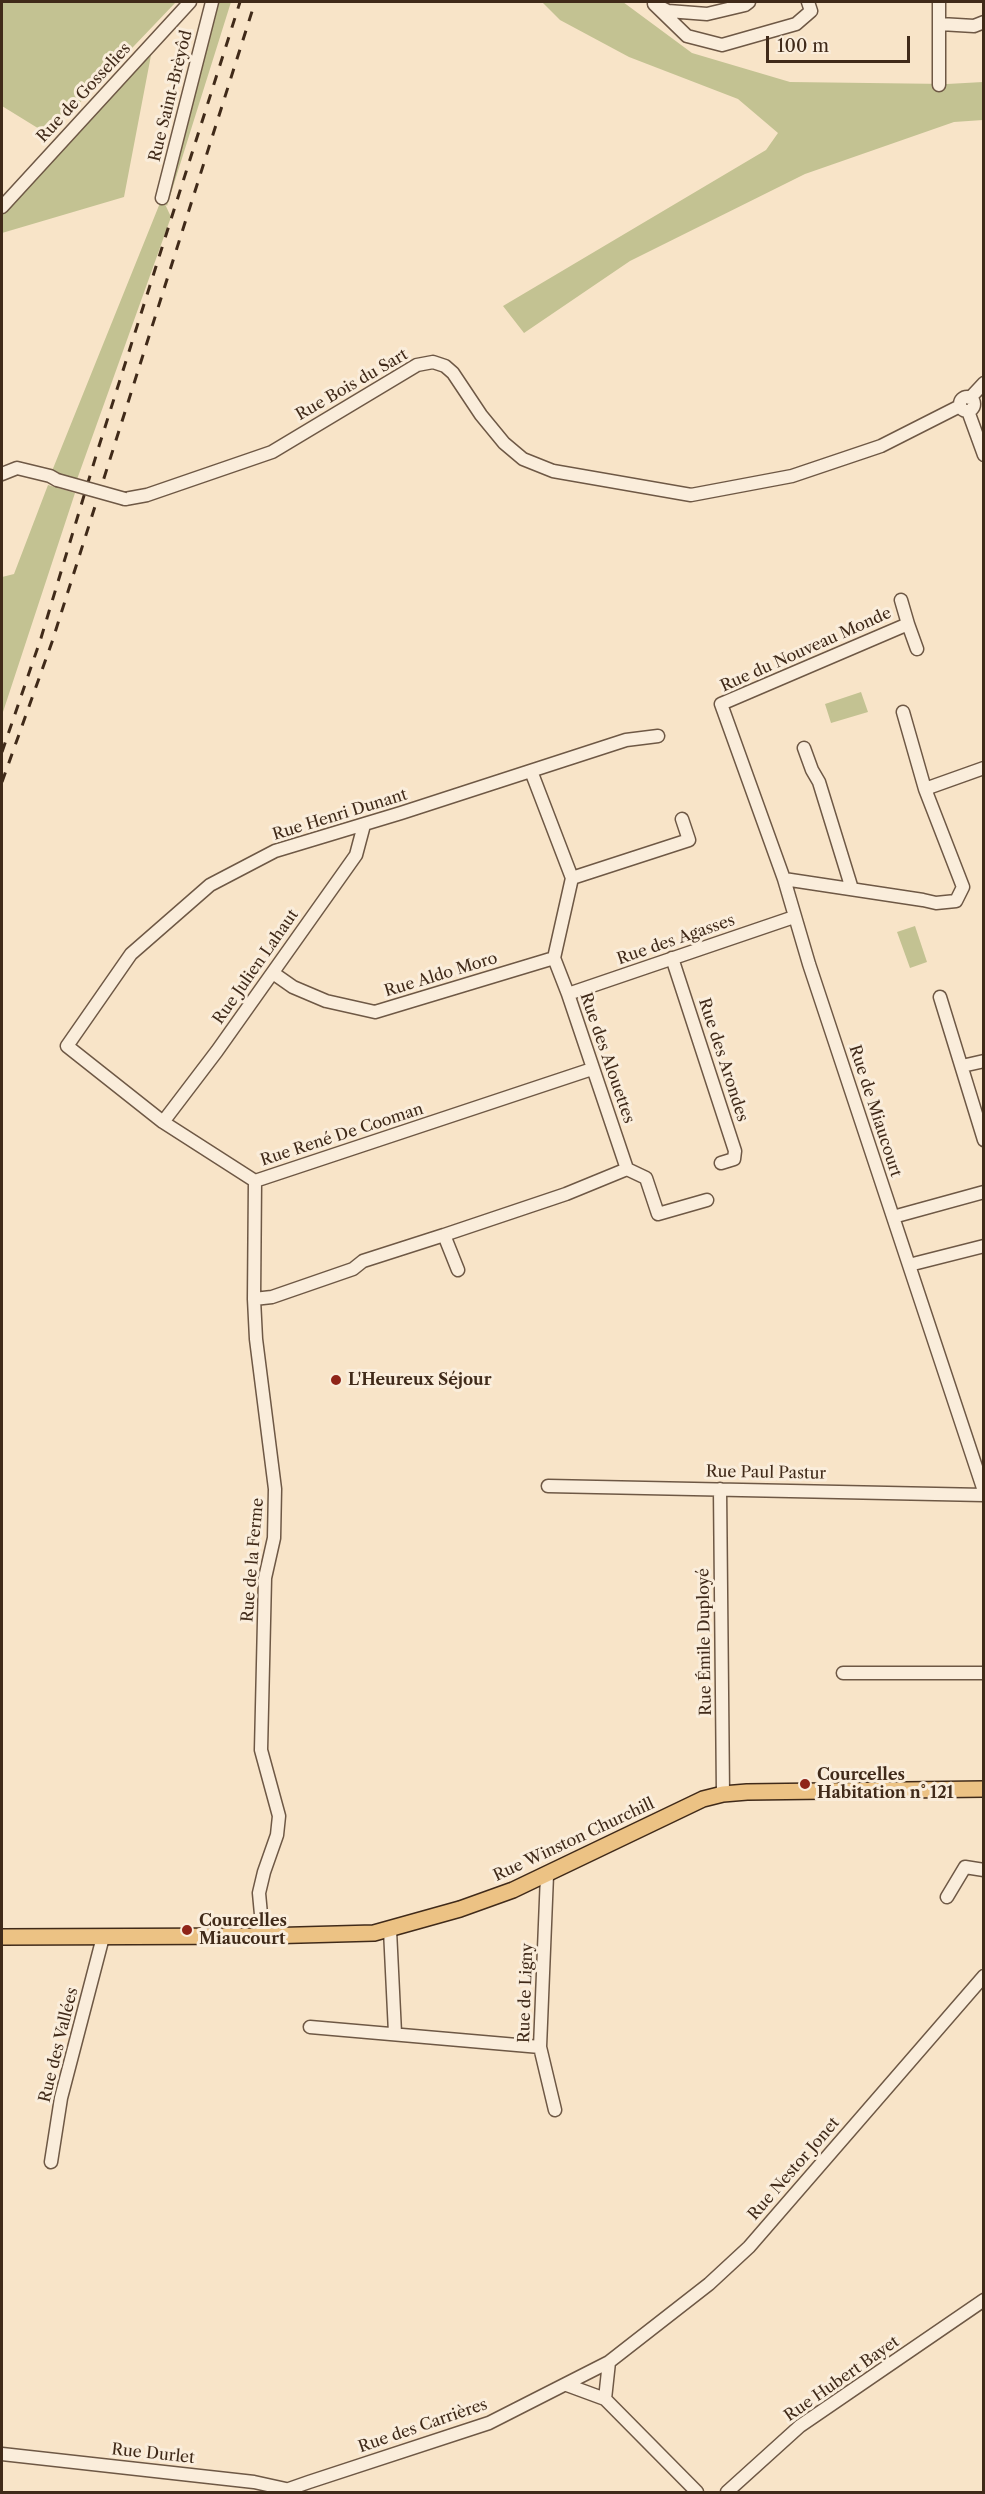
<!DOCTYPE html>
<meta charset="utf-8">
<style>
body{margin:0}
#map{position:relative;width:985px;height:2494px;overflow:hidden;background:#f8e4c8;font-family:"Libre Caslon Text",serif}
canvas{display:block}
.frame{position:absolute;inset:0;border:3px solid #402a19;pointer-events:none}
.scale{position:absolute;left:766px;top:36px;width:144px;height:27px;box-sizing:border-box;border:3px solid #402a19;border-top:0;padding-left:8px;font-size:18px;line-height:21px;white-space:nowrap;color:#402a19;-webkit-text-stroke:4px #faeddb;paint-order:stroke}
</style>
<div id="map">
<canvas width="985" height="2494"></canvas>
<div class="frame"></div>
<div class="scale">100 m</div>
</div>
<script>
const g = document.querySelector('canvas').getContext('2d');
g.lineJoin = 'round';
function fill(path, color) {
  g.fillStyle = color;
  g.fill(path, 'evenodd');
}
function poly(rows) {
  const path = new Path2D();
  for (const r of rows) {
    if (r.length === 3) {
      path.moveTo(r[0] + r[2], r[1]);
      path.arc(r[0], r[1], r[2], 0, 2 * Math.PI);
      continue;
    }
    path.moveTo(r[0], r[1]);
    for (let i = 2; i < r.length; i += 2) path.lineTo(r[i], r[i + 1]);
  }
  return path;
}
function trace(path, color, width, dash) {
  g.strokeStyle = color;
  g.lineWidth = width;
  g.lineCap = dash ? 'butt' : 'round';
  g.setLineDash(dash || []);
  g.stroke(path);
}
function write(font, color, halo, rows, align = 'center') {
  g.font = font + ' "Libre Caslon Text",serif';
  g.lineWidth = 6;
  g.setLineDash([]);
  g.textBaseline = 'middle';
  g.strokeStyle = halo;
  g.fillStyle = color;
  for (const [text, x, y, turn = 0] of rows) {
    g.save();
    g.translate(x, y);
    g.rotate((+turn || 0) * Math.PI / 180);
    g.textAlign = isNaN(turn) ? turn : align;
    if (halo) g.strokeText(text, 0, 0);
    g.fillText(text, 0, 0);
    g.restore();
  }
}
const green = poly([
 [2,2,176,2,49,135,2,106],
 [216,2,231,2,167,206,164,202,171,217,75,485,50,476,162,198],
 [542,2,623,2,692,53,790,82,947,84,983,82,983,120,954,122,805,174,630,261,524,333,503,306,766,150,778,133,738,99,629,57,560,20],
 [152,50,124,197,2,233,2,208],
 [48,485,75,493,2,715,2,577,14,574],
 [861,692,868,712,831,723,825,704],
 [915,926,927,962,910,968,897,932]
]);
const minor = poly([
 [939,2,939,85],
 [654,4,687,36,722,45,796,24,811,11,808,2],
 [658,6,668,11,707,14,745,5,749,2],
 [940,24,974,26,984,22],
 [162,198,212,2],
 [2,207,190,2],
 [967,404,7],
 [970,398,984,383],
 [968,411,984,455],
 [2,474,17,468,50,476,57,480],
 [125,499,147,495,272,452,417,365,433,362,445,366,453,373,481,415,504,443,523,459,553,471,691,495,792,476,881,446,960,406],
 [901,600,908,624],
 [917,649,908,624,721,704,784,879,809,964,984,1491],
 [804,748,812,770,819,782,852,889],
 [531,771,572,878,554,958,568,994,627,1169],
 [925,789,984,768],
 [572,878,689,840,682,819],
 [784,879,923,900,936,903,956,901,963,887,925,789,903,712],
 [672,958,735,1151,734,1159,721,1163],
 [273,973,293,987,326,1001,375,1012,554,958],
 [568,994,794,917],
 [940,997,984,1140],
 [962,1066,984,1061],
 [592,1069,255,1181,163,1122,67,1046,131,954,210,885,275,851,401,813,626,740,658,736],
 [163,1122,217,1051,356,855,364,825],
 [627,1169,646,1178,658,1214,707,1200],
 [255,1181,254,1299,256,1339,275,1489,274,1538,265,1578,261,1750,279,1816,277,1835,264,1872,259,1893,263,1936],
 [893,1217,984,1192],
 [909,1265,984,1246],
 [458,1270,444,1235,566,1194,627,1169],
 [254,1299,272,1297,353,1269,363,1261,444,1235],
 [548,1486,984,1495],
 [720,1489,723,1794],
 [843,1673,984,1673],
 [547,1875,540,2047,555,2110],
 [947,1897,965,1867,984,1870],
 [390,1930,395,2033],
 [310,2027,540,2047],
 [51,2162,61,2098,103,1937],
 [609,2362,605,2399,697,2492],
 [567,2385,605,2399],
 [2,2454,254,2482,295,2491],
 [287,2492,289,2489,309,2482,489,2423,609,2362,709,2284,749,2247,984,1976],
 [727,2492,800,2426,984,2300]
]);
const major = poly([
 [2,1937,263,1936,374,1933,460,1909,513,1890,703,1799,723,1794,747,1792,984,1789]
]);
const rail = poly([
 [2,752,41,638,99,446,240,2],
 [2,782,52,642,255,2]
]);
const minorBridge = poly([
 [57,480,125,499]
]);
const markers = [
 [336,1380,6,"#8f2418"],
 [805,1784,6,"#8f2418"],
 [187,1930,6,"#8f2418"]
];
const streetNames = [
 ["Rue de Gosselies",84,93,-47],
 ["Rue Saint-Brèyôd",171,96,-76],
 ["Rue Bois du Sart",352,385,-30],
 ["Rue du Nouveau Monde",806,650,-24],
 ["Rue Henri Dunant",340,815,-17],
 ["Rue des Agasses",676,940,-19],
 ["Rue Julien Lahaut",256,967,-55],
 ["Rue Aldo Moro",441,975,-17],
 ["Rue des Alouettes",607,1058,71],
 ["Rue des Arondes",723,1060,72],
 ["Rue de Miaucourt",875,1111,72],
 ["Rue René De Cooman",342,1135,-18],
 ["Rue Paul Pastur",766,1473,1],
 ["Rue de la Ferme",253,1560,-85],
 ["Rue Émile Duployé",705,1642,-91],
 ["Rue Winston Churchill",574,1840,-25],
 ["Rue de Ligny",526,1993,-88],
 ["Rue des Vallées",59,2045,-76],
 ["Rue Nestor Jonet",794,2169,-49],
 ["Rue Hubert Bayet",842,2379,-35],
 ["Rue des Carrières",423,2426,-19],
 ["Rue Durlet",153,2454,6]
];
const poiNames = [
 ["L'Heureux Séjour",348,1380],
 ["Courcelles",817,1775],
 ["Habitation n° 121",817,1793],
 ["Courcelles",199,1921],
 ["Miaucourt",199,1939]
];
fill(green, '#c3c292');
trace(minor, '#6e5845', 15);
trace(major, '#402a19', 18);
trace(minor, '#faeddb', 12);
trace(major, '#ecc284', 15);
trace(rail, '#402a19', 3, [10, 10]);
trace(minorBridge, '#6e5845', 15, []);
trace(minorBridge, '#faeddb', 12);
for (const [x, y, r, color] of markers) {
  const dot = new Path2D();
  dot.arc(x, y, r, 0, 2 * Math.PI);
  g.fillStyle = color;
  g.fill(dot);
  trace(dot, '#faeddb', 2);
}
write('16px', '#402a19', '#faeddb', streetNames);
write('bold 16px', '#402a19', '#faeddb', poiNames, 'left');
</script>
